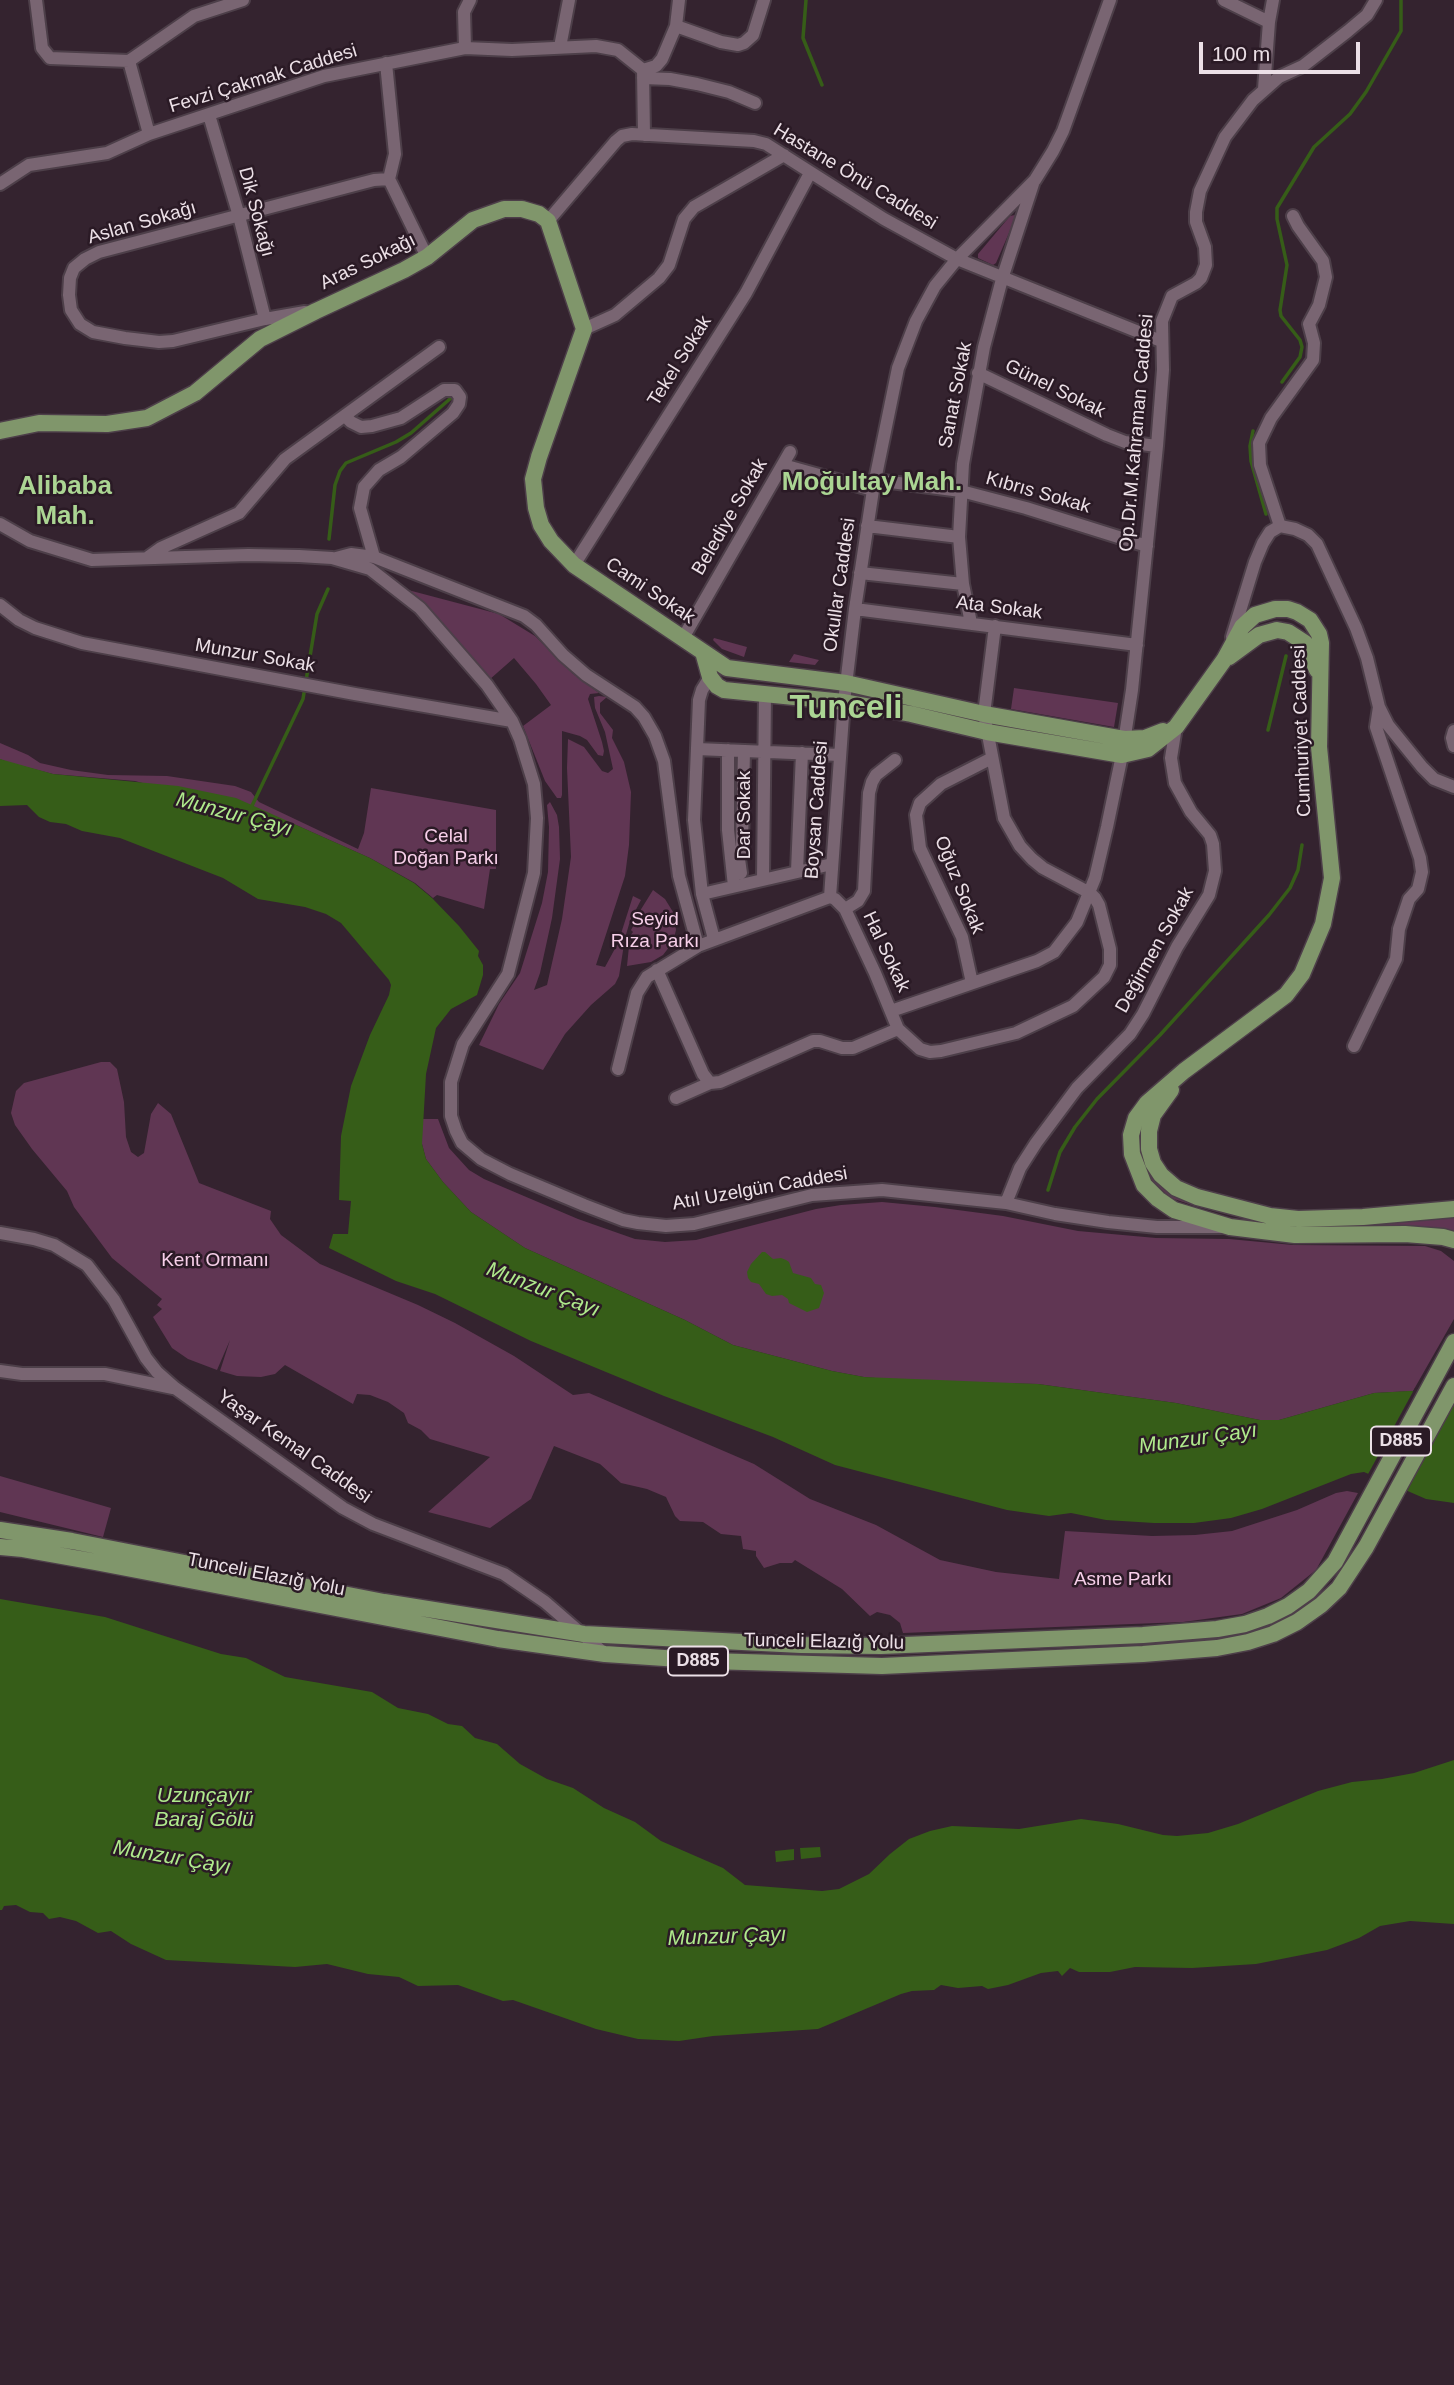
<!DOCTYPE html>
<meta charset="utf-8">
<style>
body{margin:0}
#map{position:relative;width:1454px;height:2385px;overflow:hidden;background:#34232f;font-family:Arial,sans-serif}
canvas{display:block}
.scale{position:absolute;left:1199px;top:42px;width:161px;height:32px;box-sizing:border-box;border:4px solid #ece0e7;border-top:0;padding-left:9px;font-size:21px;line-height:24px;white-space:nowrap;color:#ece0e7;-webkit-text-stroke:5px #2a1a25;paint-order:stroke}
</style>
<div id="map">
<canvas width="1454" height="2385"></canvas>
<div class="scale">100 m</div>
</div>
<script>
const g = document.querySelector('canvas').getContext('2d');
g.lineJoin = 'round';
function fill(path, color) {
  g.fillStyle = color;
  g.fill(path, 'evenodd');
}
function poly(rows) {
  const path = new Path2D();
  for (const r of rows) {
    path.moveTo(r[0], r[1]);
    for (let i = 2; i < r.length; i += 2) path.lineTo(r[i], r[i + 1]);
  }
  return path;
}
function trace(path, color, width, dash) {
  g.strokeStyle = color;
  g.lineWidth = width;
  g.lineCap = dash ? 'butt' : 'round';
  g.setLineDash(dash || []);
  g.stroke(path);
}
function write(font, color, halo, rows, align = 'center') {
  g.font = font + ' Arial,sans-serif';
  g.lineWidth = 5;
  g.setLineDash([]);
  g.textBaseline = 'middle';
  g.strokeStyle = halo;
  g.fillStyle = color;
  for (const [text, x, y, turn = 0] of rows) {
    g.save();
    g.translate(x, y);
    g.rotate((+turn || 0) * Math.PI / 180);
    g.textAlign = isNaN(turn) ? turn : align;
    if (halo) g.strokeText(text, 0, 0);
    g.fillText(text, 0, 0);
    g.restore();
  }
}
const green = poly([
 [1015,215,1015,219,996,263,993,265,978,258,978,254,1010,216],
 [393,586,499,614,535,636,572,673,599,693,590,694,588,699,602,742,604,751,603,756,598,755,587,740,580,736,562,731,562,795,561,798,557,798,545,781,523,726,551,705,536,684,514,658,489,680],
 [714,638,747,647,744,657,722,649,713,640],
 [794,654,819,660,815,665,789,662],
 [1014,688,1118,703,1114,727,1011,709],
 [599,696,607,697,600,703,600,713,613,730,612,738,624,762,631,792,629,845,625,876,596,965,605,967,618,943,633,896,641,900,630,921,625,938,619,976,615,984,591,1005,565,1034,543,1070,479,1045,499,1004,520,973,542,903,548,872,549,827,547,805,550,802,557,815,559,827,560,859,552,918,540,973,534,990,547,985,562,919,571,857,567,768,568,739,584,747,602,771,608,773,613,769,605,732,595,708,594,697],
 [0,743,28,755,40,763,71,770,108,775,167,776,235,786,251,792,259,802,358,849,364,833,371,788,496,810,496,869,490,869,484,909,437,895,433,898,415,883,370,858,296,825,135,781,53,774,7,762,0,759],
 [653,890,665,899,673,912,676,930,673,942,663,955,651,962,627,966,630,936,633,932,631,930,636,921,635,919],
 [101,1062,110,1062,117,1069,124,1102,126,1137,131,1152,138,1157,144,1153,151,1114,158,1103,171,1114,199,1183,271,1211,270,1219,281,1235,320,1264,418,1305,455,1323,514,1356,573,1395,589,1393,754,1464,810,1499,876,1525,940,1560,996,1572,1059,1579,1065,1531,1152,1536,1195,1535,1232,1531,1297,1510,1336,1493,1347,1491,1358,1493,1316,1570,1281,1598,1242,1614,1183,1622,903,1633,900,1623,890,1615,877,1612,870,1616,842,1589,795,1560,792,1563,780,1563,764,1568,756,1556,756,1551,743,1549,741,1536,721,1534,703,1522,680,1521,675,1516,666,1497,647,1489,621,1483,600,1464,554,1446,531,1499,490,1528,428,1512,490,1457,430,1439,421,1430,408,1423,404,1413,388,1402,370,1395,357,1394,353,1404,285,1365,275,1374,261,1377,237,1376,220,1371,230,1340,217,1370,188,1359,172,1348,153,1317,162,1309,157,1305,162,1299,112,1258,74,1207,67,1191,32,1149,15,1125,11,1113,16,1091,24,1083],
 [422,1119,438,1119,449,1148,469,1170,484,1179,578,1219,635,1239,665,1242,696,1240,816,1209,841,1205,882,1202,935,1207,1003,1216,1078,1231,1156,1238,1229,1239,1293,1245,1425,1246,1441,1251,1454,1261,1454,1319,1413,1391,1374,1393,1279,1420,1260,1420,1176,1403,1038,1384,908,1381,864,1377,832,1371,733,1345,685,1320,525,1248,471,1212,443,1182,426,1159,422,1144],
 [1141,1127,1142,1153,1147,1171,1172,1195,1195,1204,1195,1206,1171,1198,1150,1179,1139,1153,1138,1141],
 [1454,1213,1454,1235,1295,1231,1268,1224,1269,1221],
 [0,1476,111,1508,103,1537,0,1512]
]);
const water = poly([
 [0,759,53,774,178,786,236,798,370,858,414,883,432,898,459,926,479,951,478,956,483,965,483,975,477,995,451,1009,436,1028,426,1074,422,1144,426,1159,443,1182,471,1212,525,1248,685,1320,733,1345,832,1371,864,1377,1038,1384,1176,1403,1260,1420,1279,1420,1374,1393,1409,1391,1454,1393,1454,1503,1426,1499,1364,1472,1351,1474,1262,1509,1231,1518,1194,1523,1154,1523,1106,1520,1071,1513,1049,1516,1007,1510,835,1465,773,1437,664,1396,531,1341,435,1294,396,1281,329,1248,333,1234,348,1234,351,1201,339,1200,341,1136,351,1086,370,1035,389,995,391,985,389,980,341,923,326,914,305,907,258,899,223,878,120,838,82,831,66,824,50,822,39,817,27,805,0,806],
 [762,1252,765,1252,773,1259,781,1258,786,1260,789,1262,793,1273,811,1278,815,1284,821,1285,824,1293,819,1308,807,1312,789,1303,788,1299,782,1295,772,1296,766,1294,759,1284,751,1282,748,1278,747,1272,751,1264],
 [0,1599,105,1617,221,1654,246,1658,285,1677,372,1692,398,1708,428,1714,448,1724,462,1726,475,1738,497,1744,520,1764,547,1779,573,1788,604,1808,635,1822,661,1841,723,1868,745,1885,822,1891,839,1889,869,1874,890,1854,909,1839,930,1831,952,1826,1019,1829,1081,1819,1118,1824,1163,1835,1177,1836,1208,1833,1238,1824,1318,1791,1352,1782,1382,1779,1414,1773,1454,1760,1454,1924,1410,1921,1380,1926,1359,1938,1327,1950,1256,1964,1192,1968,1135,1967,1110,1972,1079,1972,1070,1968,1062,1976,1058,1971,1041,1973,1008,1985,988,1989,982,1986,958,1988,941,1985,934,1990,912,1991,901,1994,818,2029,713,2036,679,2041,638,2039,596,2029,513,2000,503,2001,458,1985,418,1986,399,1977,368,1974,327,1964,295,1967,166,1960,131,1944,111,1931,98,1933,76,1921,60,1917,49,1919,43,1913,30,1912,16,1905,4,1906,2,1910,0,1910],
 [820,1847,821,1857,801,1859,800,1848],
 [794,1849,794,1860,776,1862,775,1851]
]);
const pier = poly([
 [1415,1388,1454,1389,1454,1402,1404,1494,1367,1476]
]);
const stream = poly([
 [806,0,803,38,822,85],
 [1282,382,1300,357,1302,347,1300,340,1281,316,1280,310,1287,265,1277,219,1277,208,1314,147,1350,114,1366,92,1401,31,1401,0],
 [1253,431,1250,446,1251,461,1266,514],
 [329,539,335,485,340,471,346,463,396,442,411,433,451,398],
 [1268,730,1286,656],
 [250,810,303,699,317,614,328,589],
 [1048,1190,1060,1152,1075,1127,1097,1099,1160,1035,1269,915,1290,888,1298,870,1302,845]
]);
const minor = poly([
 [36,0,42,48,50,58,129,61],
 [1224,0,1269,22],
 [676,26,721,42,738,45,744,43,753,35,764,0],
 [560,47,569,0],
 [465,48,464,12,470,0],
 [129,61,194,16,243,0],
 [129,61,149,134],
 [386,63,395,154,389,179],
 [643,70,656,66,662,59,676,26,679,0],
 [643,78,670,79,697,84,729,92,755,103],
 [1264,89,1269,22,1273,0],
 [209,115,239,216,265,319],
 [389,179,427,257],
 [0,184,29,165,107,153,149,134,324,76,465,48,512,50,596,46,618,50,643,70,644,135],
 [548,221,616,141,622,136,632,134,754,141,766,144,884,219,957,259,1161,341],
 [305,312,265,319,173,341,159,342,125,338,93,332,80,324,71,310,69,295,70,278,74,268,85,259,99,252,374,180,389,179],
 [584,329,615,315,659,278,669,265,684,219,694,207,784,155],
 [978,373,1107,435,1125,442,1157,446],
 [345,416,351,422,361,427,372,426,401,418,444,390,455,390,460,397,459,404,453,413,401,457,379,470,364,487,360,508,374,557],
 [783,465,873,490],
 [875,480,961,491,1026,508,1147,546],
 [0,524,30,541,92,560,248,555,299,556,332,558,370,569,420,608,487,685,512,721,520,739,534,784,537,818,534,873,508,974,463,1044,451,1082,451,1116,456,1131,462,1143,481,1159,510,1174,584,1205,623,1220,638,1223,666,1226,694,1224,812,1195,882,1190,1006,1203,1055,1214,1108,1222,1157,1227,1221,1227],
 [867,526,959,537],
 [1280,526,1260,465,1259,443,1271,418,1313,360,1314,343,1309,324,1319,305,1326,277,1323,261,1298,226,1293,216],
 [147,558,161,548,239,513,285,459,439,347],
 [336,558,351,554,374,557,524,616,536,625,563,655,586,675,635,707,644,717,655,736,664,761,679,876,698,946],
 [574,565,746,293,810,173],
 [860,573,963,584],
 [0,605,19,620,35,628,82,643,355,694,512,721],
 [855,609,1137,645],
 [971,623,963,584,959,537,963,464,984,347,1002,279,1033,184],
 [1232,637,1255,562,1263,543,1270,532,1280,526,1295,529,1308,535,1317,544,1356,628,1367,658,1379,707,1388,725,1422,767,1434,779,1454,787],
 [683,638,790,452],
 [710,677,702,690,699,700,694,820,702,894,714,939],
 [1454,731,1452,738,1454,746],
 [697,749,840,755],
 [728,750,728,830,734,886],
 [797,871,802,753],
 [741,873,739,859,742,846,744,751],
 [763,878,765,694],
 [702,894,832,864],
 [830,897,844,702,855,609,873,490,898,368,916,321,935,286,957,259,1035,180,1053,151,1063,131,1110,0],
 [830,897,835,899,845,909,875,973,898,1029,920,1049,930,1052,941,1051,1016,1033,1073,1006,1104,977,1110,965,1110,949,1099,905,1095,898,1090,893,1043,868,1032,859,1020,846,1004,818,984,714,995,626],
 [845,909,858,901,864,891,869,793,872,782,876,775,895,760],
 [657,970,703,1074,710,1083,720,1082,813,1041,820,1041,842,1048,853,1048,898,1029],
 [972,983,962,937,920,848,916,815,920,803,941,784,992,758],
 [891,1011,1037,961,1054,952,1077,922,1095,878,1107,827,1122,755,1132,690,1157,446,1163,370,1162,321,1172,296,1196,283,1201,278,1206,265,1205,247,1196,222,1196,212,1200,191,1225,137,1253,100,1279,77,1303,66,1348,31,1367,15,1376,0],
 [1354,1046,1396,959,1399,929,1409,899,1418,889,1422,872,1420,858,1376,727,1379,707],
 [618,1069,637,993,647,977,698,946,830,897],
 [676,1098,710,1083],
 [1006,1203,1020,1168,1036,1143,1077,1088,1130,1034,1143,1014,1177,947,1209,895,1215,871,1213,844,1210,835,1191,812,1175,783,1171,758,1176,727],
 [0,1233,34,1239,54,1245,87,1265,114,1300,146,1358,157,1372,175,1388,343,1508,373,1524,504,1574,545,1602,605,1654],
 [0,1371,22,1374,105,1374,173,1388]
]);
const major = poly([
 [0,431,39,423,107,424,147,418,195,393,260,339,316,311,404,270,427,257,473,220,504,209,522,209,539,214,548,221,584,329,539,457,533,479,536,508,541,525,551,541,574,565,727,668,846,683,984,714,1124,739,1145,738,1163,731],
 [703,652,710,677,717,686,724,690,844,702,911,714,987,732,1122,755,1148,749,1176,727,1224,660,1242,627,1255,615,1275,609,1288,609,1297,612,1310,620,1319,634,1321,643,1319,747,1332,878,1323,924,1302,974,1286,995,1184,1071,1147,1103,1136,1118,1131,1135,1132,1154,1144,1185,1158,1199,1174,1210,1230,1227,1295,1235,1405,1234,1443,1237,1454,1240],
 [1229,657,1259,635,1277,630,1288,632,1305,643,1317,670],
 [1171,1090,1153,1115,1149,1131,1149,1149,1153,1163,1161,1175,1176,1188,1197,1197,1270,1216,1298,1219,1363,1217,1454,1209],
 [0,1530,72,1541,384,1602,584,1634,801,1645,881,1646,1143,1635,1217,1629,1245,1624,1268,1616,1288,1606,1309,1591,1335,1562,1454,1342],
 [0,1547,23,1549,96,1562,498,1639,605,1654,709,1661,882,1666,1143,1654,1217,1648,1248,1642,1273,1634,1297,1622,1321,1605,1339,1588,1366,1547,1454,1386]
]);
const shields = [
 [1401,1441,60],
 [698,1661,60]
];
const shieldNames = [
 ["D885",1401,1441],
 ["D885",698,1661]
];
const streetNames = [
 ["Fevzi Çakmak Caddesi",263,79,-17],
 ["Hastane Önü Caddesi",855,177,31],
 ["Dik Sokağı",256,212,75],
 ["Aslan Sokağı",142,223,-16],
 ["Aras Sokağı",368,262,-26],
 ["Tekel Sokak",680,361,-58],
 ["Günel Sokak",1055,389,26],
 ["Sanat Sokak",956,395,-79],
 ["Op.Dr.M.Kahraman Caddesi",1137,433,-85],
 ["Kıbrıs Sokak",1038,493,16],
 ["Belediye Sokak",730,517,-60],
 ["Okullar Caddesi",840,585,-82],
 ["Cami Sokak",650,591,34],
 ["Ata Sokak",999,608,7],
 ["Munzur Sokak",255,656,10],
 ["Cumhuriyet Caddesi",1302,731,-92],
 ["Boysan Caddesi",817,810,-86],
 ["Dar Sokak",745,815,-90],
 ["Oğuz Sokak",959,885,68],
 ["Değirmen Sokak",1155,950,-61],
 ["Hal Sokak",886,952,65],
 ["Atıl Uzelgün Caddesi",760,1189,-10],
 ["Yaşar Kemal Caddesi",294,1447,35],
 ["Tunceli Elazığ Yolu",266,1575,11],
 ["Tunceli Elazığ Yolu",824,1642,1]
];
const parkNames = [
 ["Celal",446,837],
 ["Doğan Parkı",446,859],
 ["Seyid",655,920],
 ["Rıza Parkı",655,942],
 ["Kent Ormanı",215,1261],
 ["Asme Parkı",1123,1580]
];
const waterNames = [
 ["Munzur Çayı",234,815,15],
 ["Munzur Çayı",543,1290,21],
 ["Munzur Çayı",1198,1439,-8],
 ["Uzunçayır",204,1796],
 ["Baraj Gölü",204,1820],
 ["Munzur Çayı",172,1858,10],
 ["Munzur Çayı",727,1937,-2]
];
const districtNames = [
 ["Moğultay Mah.",872,483],
 ["Alibaba",65,487],
 ["Mah.",65,517]
];
const townNames = [
 ["Tunceli",846,709]
];
fill(green, '#603653');
fill(water, '#365d18');
fill(pier, '#34232f');
trace(stream, '#365d18', 3.5);
trace(minor, '#4d3f49', 16);
trace(major, '#4d3f49', 19);
trace(minor, '#796572', 12);
trace(major, '#80966b', 16);
for (const [x, y, w] of shields) {
  const box = new Path2D();
  box.roundRect(x - w / 2, y - 14.5, w, 29, 5);
  g.fillStyle = '#2a1a25';
  g.fill(box);
  trace(box, '#ece0e7', 2);
}
write('bold 18px', '#ece0e7', null, shieldNames);
write('19px', '#ece0e7', '#2a1a25', streetNames);
write('19px', '#f7cfe9', '#2a1a25', parkNames);
write('italic 21px', '#afea8c', '#2a1a25', waterNames);
write('bold 26px', '#abd593', '#2a1a25', districtNames);
write('bold 33px', '#abd593', '#2a1a25', townNames);
</script>
